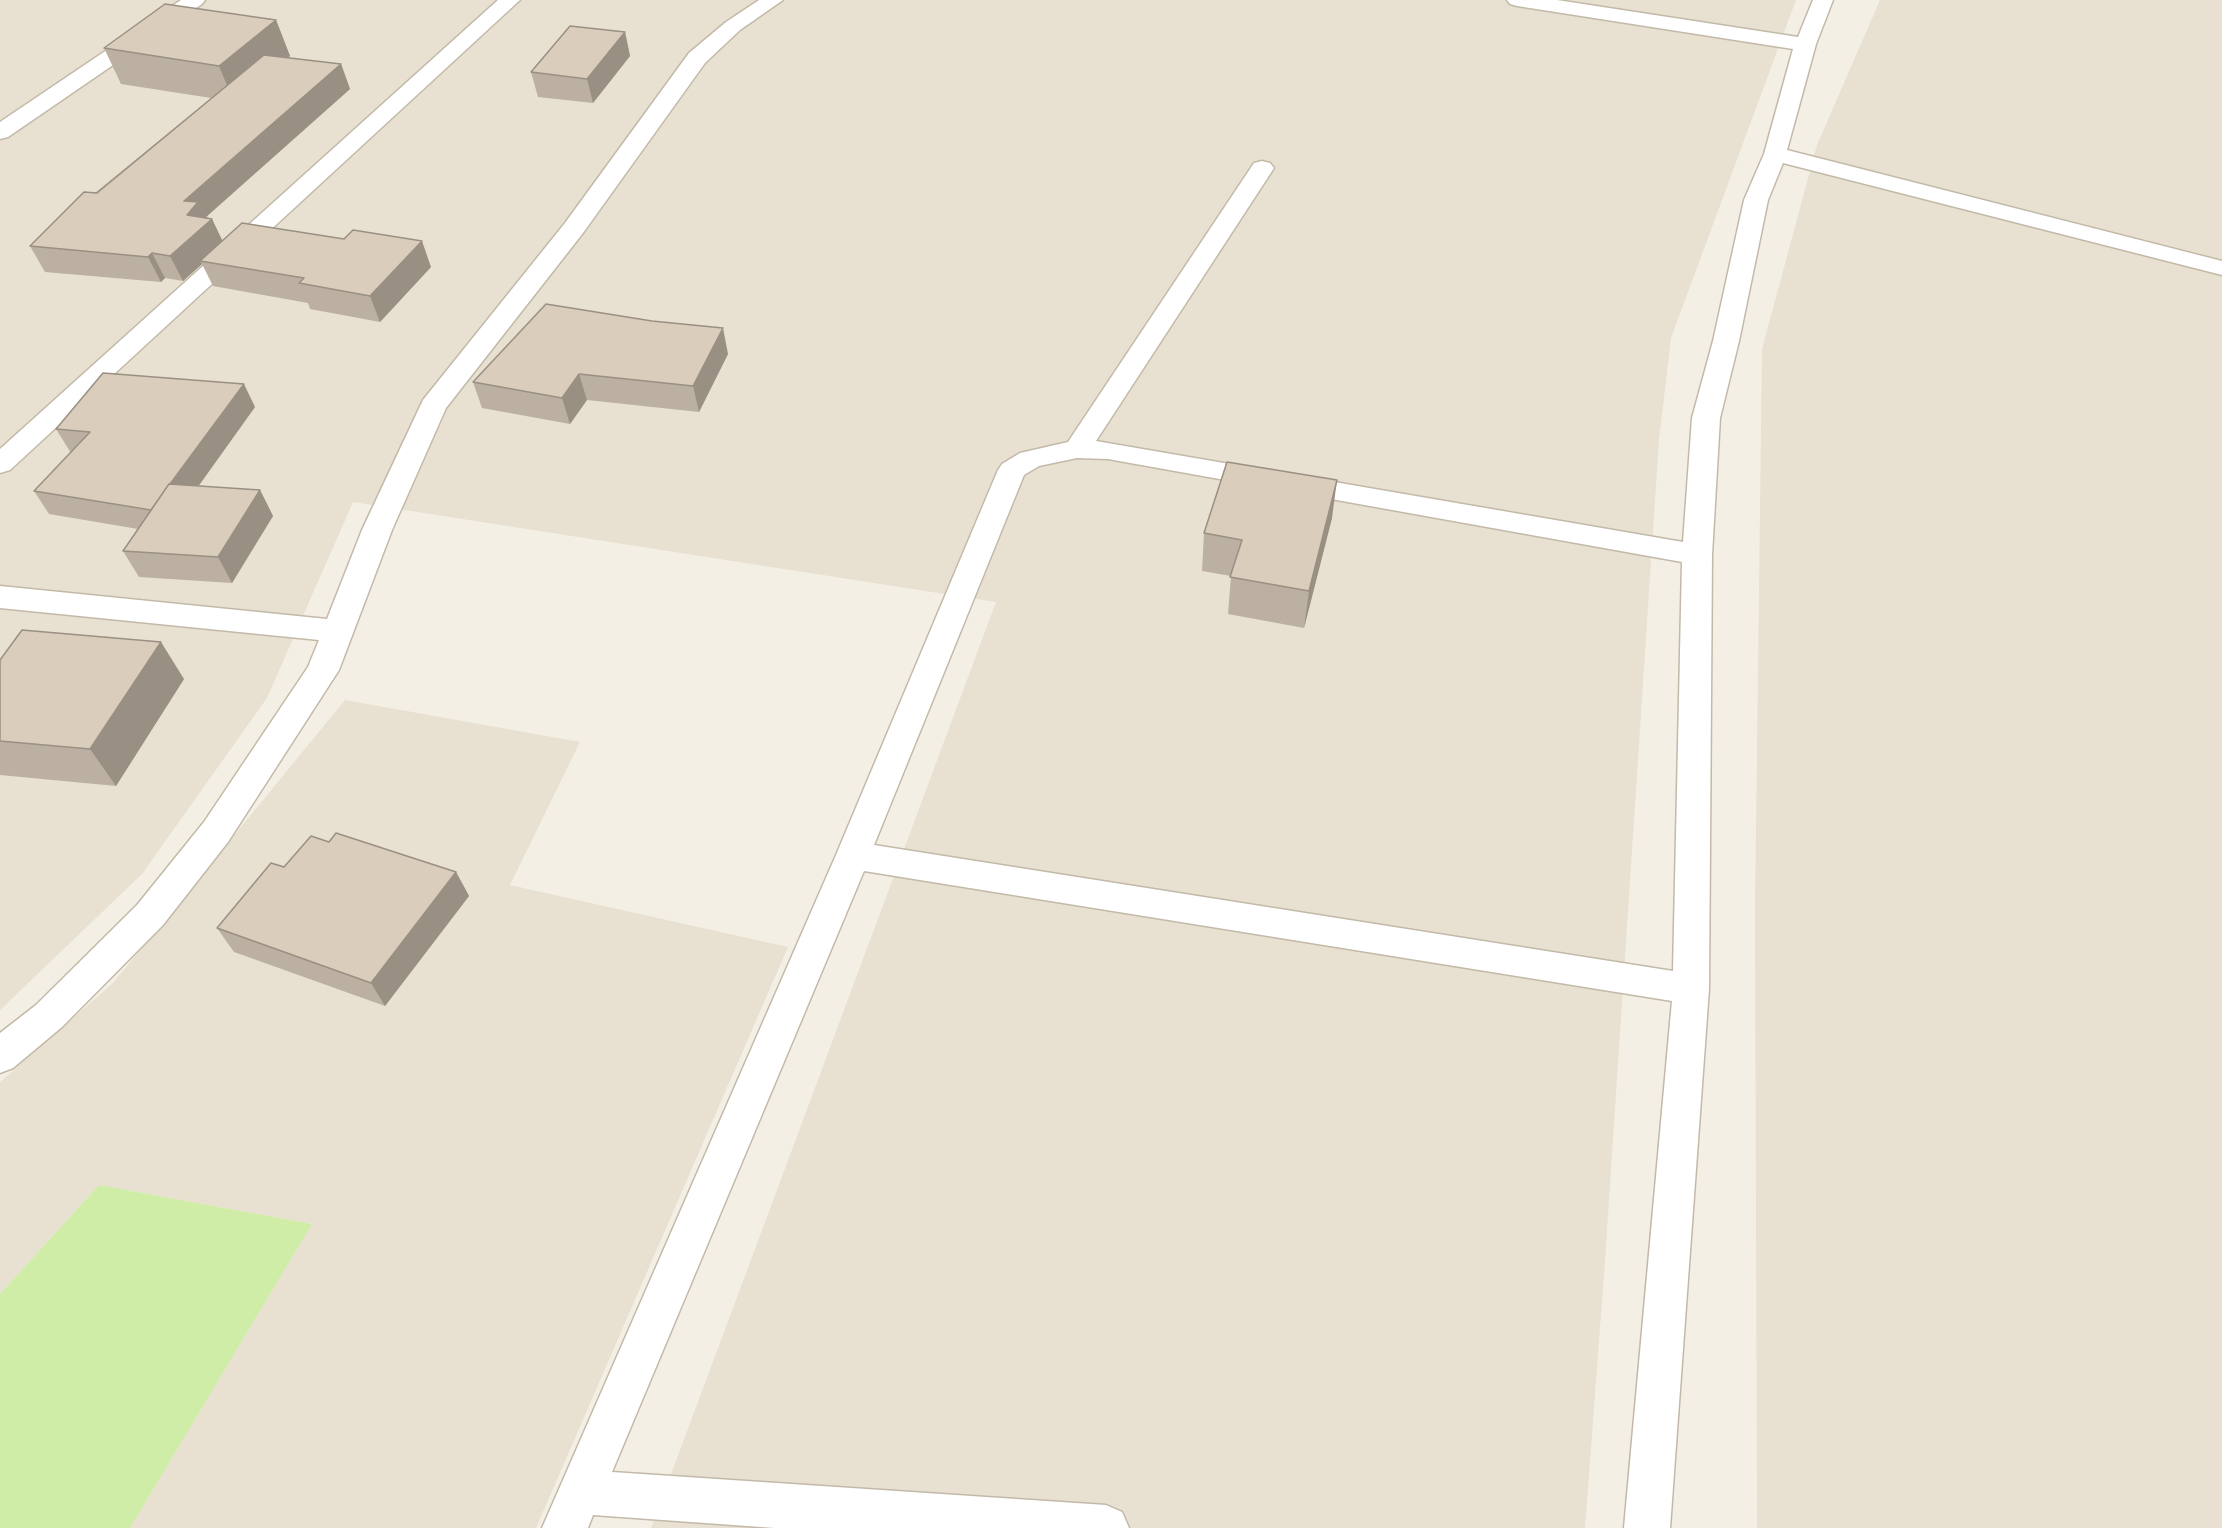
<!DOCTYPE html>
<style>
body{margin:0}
canvas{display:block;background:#f4efe4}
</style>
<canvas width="2222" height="1528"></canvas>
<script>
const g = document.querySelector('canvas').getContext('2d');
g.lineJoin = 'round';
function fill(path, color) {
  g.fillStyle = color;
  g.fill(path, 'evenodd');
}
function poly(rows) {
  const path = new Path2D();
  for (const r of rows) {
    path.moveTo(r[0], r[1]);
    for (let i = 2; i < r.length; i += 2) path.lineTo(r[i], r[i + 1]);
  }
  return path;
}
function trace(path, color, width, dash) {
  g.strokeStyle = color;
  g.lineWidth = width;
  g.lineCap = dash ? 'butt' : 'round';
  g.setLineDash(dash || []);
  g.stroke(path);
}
const residential = poly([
 [0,0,1796,0,1671,338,1659,440,1605,1261,1585,1528,651,1528,996,602,353,502,267,698,142,874,0,1010],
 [1880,0,2222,0,2222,1528,1757,1528,1755,908,1762,349,1817,145],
 [345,700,580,742,510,885,788,947,536,1528,130,1528,312,1224,99,1185,0,1294,0,1082,113,983]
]);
const green = poly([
 [99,1185,312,1224,130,1528,0,1528,0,1294]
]);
const street = poly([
 [181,0,205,0,202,4,8,137,0,139,0,122,181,0],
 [498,0,520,0,10,470,0,473,0,449,498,0],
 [759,0,783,0,740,30,705,63,583,233,446,408,392,530,339,670,228,842,163,925,62,1027,13,1068,0,1073,0,1033,36,1005,137,905,204,822,308,667,319,640,0,608,0,586,327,619,362,530,423,400,565,223,689,53,726,22,759,0],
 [1507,0,1557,0,1798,37,1813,0,1833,0,1816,44,1787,150,2222,261,2222,275,1783,163,1768,200,1739,341,1720,418,1712,555,1709,989,1670,1528,1624,1528,1672,1001,864,871,612,1472,1106,1505,1122,1512,1129,1528,775,1528,593,1515,588,1528,542,1528,836,855,998,470,1002,464,1020,453,1068,442,1254,163,1262,161,1270,163,1274,168,1096,441,1683,542,1692,418,1713,341,1744,200,1764,154,1793,49,1517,6,1510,4,1507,0],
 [1077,458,1108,459,1682,562,1673,971,874,845,1024,475,1039,466,1077,458]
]);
const wall = poly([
 [276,20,290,56,287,58,341,64,350,89,206,217,212,219,222,241,431,267,380,322,310,309,308,303,213,286,202,264,183,281,165,278,161,282,45,272,30,246,211,98,121,84,104,48],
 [625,32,630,56,593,103,538,97,531,72],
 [728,354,699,412,587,400,570,424,482,408,473,382],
 [255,407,198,486,260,490,273,516,232,583,139,577,123,551,138,529,49,514,34,491,71,453,56,429],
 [1332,518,1304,628,1228,614,1231,576,1202,571,1204,533],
 [0,660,184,679,116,786,0,775],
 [329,842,456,872,469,896,385,1006,234,952,217,928,284,867]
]);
const shadedWall = poly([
 [276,20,290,56,234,102,219,66],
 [625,32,630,56,593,103,587,79],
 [341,64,350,89,206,217,212,219,224,244,200,261,202,264,183,281,170,256,187,215,184,201],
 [422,241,431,267,380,322,370,296],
 [152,253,165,278,161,282,148,257],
 [723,328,728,354,699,412,693,386],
 [579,374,587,400,570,424,562,398],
 [244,384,255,407,165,533,151,510],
 [1337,480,1332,518,1304,628,1309,591],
 [260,490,273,516,232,583,218,557],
 [161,642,184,679,116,786,90,749],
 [456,872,469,896,385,1006,371,983]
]);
const building = poly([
 [165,4,276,20,219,66,104,48,165,4],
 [570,26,625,32,587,79,531,72,570,26],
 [264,55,341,64,184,201,198,202,187,215,212,219,170,256,152,253,148,257,30,246,84,192,97,193,264,55],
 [242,223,344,239,353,230,422,241,370,296,299,283,304,278,200,261,242,223],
 [546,304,652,321,723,328,693,386,579,374,562,398,473,382,546,304],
 [103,373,244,384,170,484,169,484,151,510,34,491,90,432,56,429,103,373],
 [1227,462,1337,480,1309,591,1230,577,1242,540,1204,533,1227,462],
 [169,484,260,490,218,557,123,551,169,484],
 [22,630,161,642,90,749,0,741,0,660,22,630],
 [336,833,456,872,371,983,217,928,271,863,284,867,311,836,329,842,336,833]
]);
fill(residential, '#e8e1d1');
fill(green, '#cfeda7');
trace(street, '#c3b9a8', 3);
fill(street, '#fff');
fill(wall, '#bbb0a1');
fill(shadedWall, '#999083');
fill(building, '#dacdbb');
trace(building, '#999083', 1.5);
</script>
